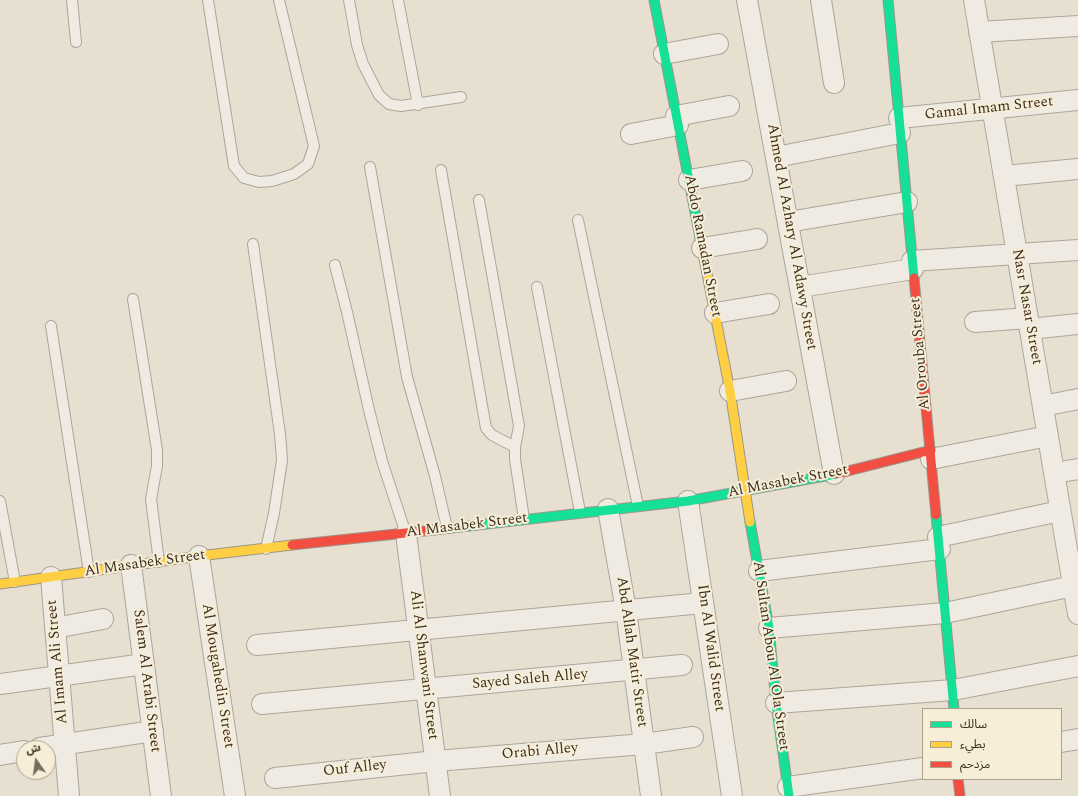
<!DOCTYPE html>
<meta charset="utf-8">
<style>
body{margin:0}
#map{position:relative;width:1078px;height:796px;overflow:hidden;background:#e7e0d1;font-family:Spectral,"Noto Sans Arabic",serif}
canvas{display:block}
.legend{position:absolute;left:922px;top:708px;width:140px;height:72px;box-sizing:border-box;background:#f7eed8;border:1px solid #ada18e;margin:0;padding:5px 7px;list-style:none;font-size:12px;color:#3d2e20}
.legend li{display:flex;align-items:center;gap:8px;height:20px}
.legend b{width:20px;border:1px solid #ada18e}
.north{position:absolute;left:16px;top:740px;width:40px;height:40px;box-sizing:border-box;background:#f7eed8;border:1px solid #ada18e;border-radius:50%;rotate:346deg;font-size:11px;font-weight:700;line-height:16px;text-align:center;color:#3d2e20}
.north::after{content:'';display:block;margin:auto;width:14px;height:18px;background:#786c5e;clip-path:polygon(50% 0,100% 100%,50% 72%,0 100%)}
</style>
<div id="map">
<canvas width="1078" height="796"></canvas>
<ul class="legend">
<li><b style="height:5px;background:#16e098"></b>سالك</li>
<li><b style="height:5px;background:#ffcf43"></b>بطيء</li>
<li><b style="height:5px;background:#f24e42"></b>مزدحم</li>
</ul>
<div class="north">ش</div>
</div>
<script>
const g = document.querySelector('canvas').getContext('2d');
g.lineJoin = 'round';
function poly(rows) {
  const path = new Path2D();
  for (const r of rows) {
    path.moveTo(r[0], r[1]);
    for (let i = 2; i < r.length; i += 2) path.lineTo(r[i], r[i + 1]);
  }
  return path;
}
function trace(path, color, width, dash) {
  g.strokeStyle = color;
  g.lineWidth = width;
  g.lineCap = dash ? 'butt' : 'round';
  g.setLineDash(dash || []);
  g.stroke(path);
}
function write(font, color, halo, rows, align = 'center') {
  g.font = font + ' Spectral,serif';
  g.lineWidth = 4;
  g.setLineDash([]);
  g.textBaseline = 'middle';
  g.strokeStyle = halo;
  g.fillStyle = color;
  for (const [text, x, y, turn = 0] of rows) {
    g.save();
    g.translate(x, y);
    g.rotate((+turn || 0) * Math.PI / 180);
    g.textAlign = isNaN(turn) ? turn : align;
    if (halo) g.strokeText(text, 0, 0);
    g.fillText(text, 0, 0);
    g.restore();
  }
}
const lane = poly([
 [72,0,76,42],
 [208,0,234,166,244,178,259,182,272,181,294,174,308,164,314,146,279,0],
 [349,0,357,45,363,64,379,95,389,104,401,106,461,97],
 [398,0,418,105],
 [370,167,407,377,435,476,447,528],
 [441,170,486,428,492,435,515,447],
 [479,200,519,426,515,447,515,459,524,519],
 [578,220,638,506],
 [253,244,280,434,282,460,274,513,266,549],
 [335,265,347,312,369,410,382,461,406,534],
 [537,287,580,512],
 [133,299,157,450,157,466,151,499,159,562],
 [51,326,89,572],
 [0,501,15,582]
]);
const street = poly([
 [747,0,834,474],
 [821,0,834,83],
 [974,0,1078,614],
 [979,32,1078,26],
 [664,54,718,44],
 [676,116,729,106],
 [899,118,1078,100],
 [631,134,678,125],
 [776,157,900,133],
 [1004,176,1078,169],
 [689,180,742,171],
 [788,222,907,202],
 [702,248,757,239],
 [912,261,1078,250],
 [800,287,913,269],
 [715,313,769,304],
 [975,322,1028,318],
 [1030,329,1078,324],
 [730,391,786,381],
 [1043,406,1078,399],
 [931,459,1048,436],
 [1054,473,1078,469],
 [688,501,732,796],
 [608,509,626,610,651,796],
 [406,534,440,796],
 [938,537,1060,511],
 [199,556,235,796],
 [131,565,161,796],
 [759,571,940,549],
 [51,577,69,796],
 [55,628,103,619],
 [769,628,945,613,1073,586],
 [257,645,703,603],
 [0,684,144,664],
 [776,703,953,690,1078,666],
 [262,704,682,665],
 [1061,742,1078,739],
 [40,748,153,731],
 [0,755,24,751],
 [275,778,436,761,644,744,693,737],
 [788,787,923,768]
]);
const fast = poly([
 [654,0,700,238],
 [888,0,914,278],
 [936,515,954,709],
 [750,522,769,628,776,703,789,796],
 [434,530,688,501,836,474]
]);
const slow = poly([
 [700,238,730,391,750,522],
 [0,584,199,556,292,545]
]);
const jam = poly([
 [914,278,936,515],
 [836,474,931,450],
 [292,545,434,530],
 [958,779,960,796]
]);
const streetNames = [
 ["Gamal Imam Street",989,109,-6],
 ["Ahmed Al Azhary Al Adawy Street",791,237,80],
 ["Abdo Ramadan Street",702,246,79],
 ["Nasr Nasar Street",1026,307,80],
 ["Al Orouba Street",921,354,-95],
 ["Al Masabek Street",788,482,-11],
 ["Al Masabek Street",467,526,-7],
 ["Al Masabek Street",145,564,-8],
 ["Ibn Al Walid Street",710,648,82],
 ["Abd Allah Matir Street",631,652,82],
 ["Al Sultan Abou Al Ola Street",770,656,82],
 ["Al Imam Ali Street",58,662,-95],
 ["Ali Al Shanwani Street",423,665,83],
 ["Al Mougahedin Street",217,676,81],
 ["Sayed Saleh Alley",530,680,-5],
 ["Salem Al Arabi Street",146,681,83],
 ["Orabi Alley",540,752,-5],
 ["Ouf Alley",355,769,-6]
];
trace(lane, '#ada599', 12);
trace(street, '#ada599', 22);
trace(fast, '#9c958a', 11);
trace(slow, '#9c958a', 11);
trace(jam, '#9c958a', 11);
trace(lane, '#efebe3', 10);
trace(street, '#efebe3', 20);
trace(fast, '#16e098', 9);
trace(slow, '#ffcf43', 9);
trace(jam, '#f24e42', 9);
write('15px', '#3d2e20', '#f7eed8', streetNames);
</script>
